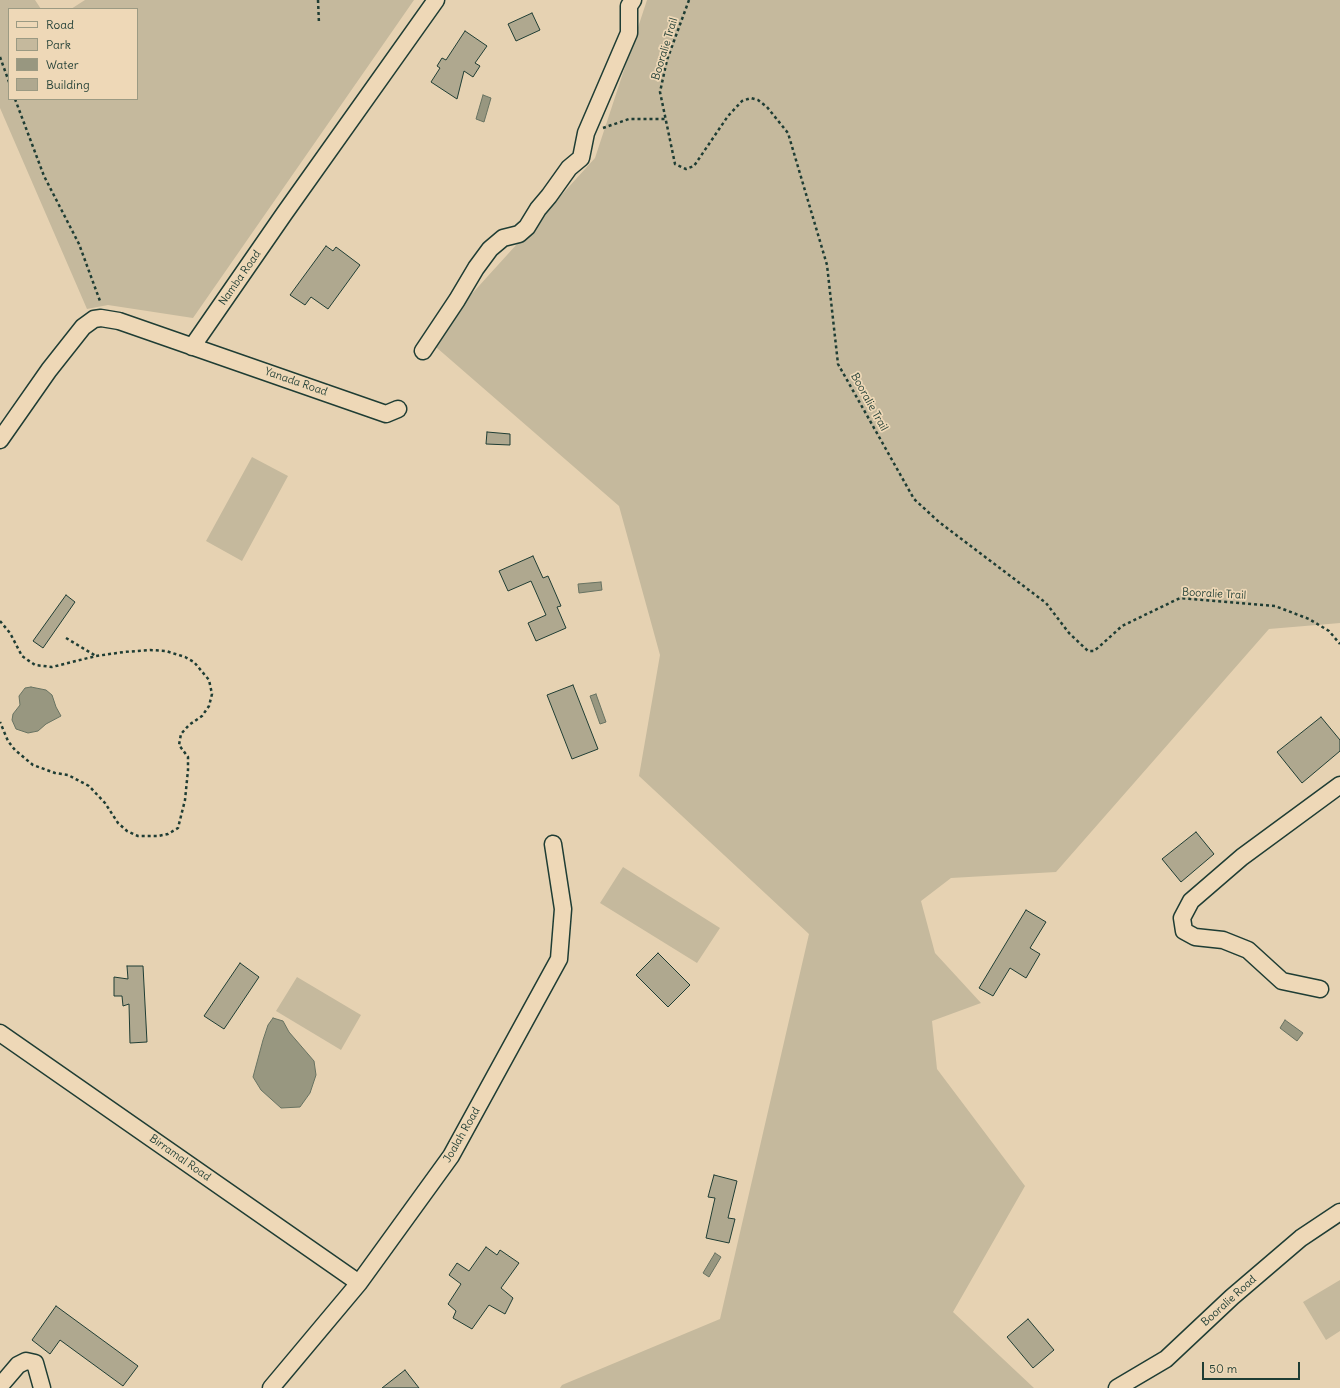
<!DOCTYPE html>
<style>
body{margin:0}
#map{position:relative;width:1340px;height:1388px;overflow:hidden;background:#e6d2b2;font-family:Delius,sans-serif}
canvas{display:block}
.legend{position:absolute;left:8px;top:8px;width:130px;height:92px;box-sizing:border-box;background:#eed8b7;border:1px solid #9b9a83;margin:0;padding:5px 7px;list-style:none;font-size:12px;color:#1f3d34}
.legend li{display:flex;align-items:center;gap:8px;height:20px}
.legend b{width:20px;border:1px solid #9b9a83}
.scale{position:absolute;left:1202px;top:1362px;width:98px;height:18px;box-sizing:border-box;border:2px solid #1f3d34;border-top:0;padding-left:5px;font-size:12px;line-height:14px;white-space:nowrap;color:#1f3d34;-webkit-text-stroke:3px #eed8b7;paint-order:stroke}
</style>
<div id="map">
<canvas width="1340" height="1388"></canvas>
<ul class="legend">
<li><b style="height:5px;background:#eed8b7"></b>Road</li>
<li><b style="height:11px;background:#c5b99d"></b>Park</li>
<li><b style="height:11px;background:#989780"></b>Water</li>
<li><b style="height:11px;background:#afa88f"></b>Building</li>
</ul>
<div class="scale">50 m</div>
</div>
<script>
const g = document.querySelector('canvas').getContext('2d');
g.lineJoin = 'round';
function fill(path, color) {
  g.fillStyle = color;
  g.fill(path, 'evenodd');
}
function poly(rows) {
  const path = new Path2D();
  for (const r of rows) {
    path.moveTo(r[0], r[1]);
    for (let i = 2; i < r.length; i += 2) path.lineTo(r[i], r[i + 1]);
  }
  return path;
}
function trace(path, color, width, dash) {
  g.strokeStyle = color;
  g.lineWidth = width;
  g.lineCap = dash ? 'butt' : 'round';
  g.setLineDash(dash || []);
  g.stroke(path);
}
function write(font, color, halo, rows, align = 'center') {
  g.font = font + ' Delius,sans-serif';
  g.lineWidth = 3.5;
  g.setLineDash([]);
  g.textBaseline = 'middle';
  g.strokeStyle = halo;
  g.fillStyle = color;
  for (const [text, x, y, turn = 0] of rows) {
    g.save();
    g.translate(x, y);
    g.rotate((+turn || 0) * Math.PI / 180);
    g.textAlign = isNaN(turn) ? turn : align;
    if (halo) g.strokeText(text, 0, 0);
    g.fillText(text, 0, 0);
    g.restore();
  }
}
const green = poly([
 [0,0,35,0,41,9,9,9,9,99,137,99,137,9,71,9,85,0,414,0,193,318,108,305,87,309,0,108],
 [647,0,1340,0,1340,623,1269,629,1056,872,951,878,921,901,935,953,981,1003,932,1021,937,1069,1025,1186,953,1312,1034,1388,560,1388,562,1385,720,1319,809,934,639,776,660,655,619,506,429,341,595,158],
 [252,457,288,476,242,561,206,541],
 [623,867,720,928,697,963,600,903],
 [297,977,361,1015,341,1050,276,1011],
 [1340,1280,1340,1331,1326,1340,1303,1302]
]);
const water = poly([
 [483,95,491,98,484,122,476,119,483,95],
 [601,582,602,590,579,593,578,584,601,582],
 [31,687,46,690,52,695,56,707,61,716,46,724,38,731,28,733,16,729,12,720,13,714,20,705,19,696,25,688,31,687],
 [596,694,606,722,600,724,590,696,596,694],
 [273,1018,283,1021,289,1032,314,1061,316,1075,310,1093,300,1107,281,1108,261,1090,253,1077,263,1040,268,1025,273,1018],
 [1285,1020,1303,1033,1297,1041,1280,1028,1285,1020],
 [715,1253,721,1257,709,1277,703,1273,715,1253]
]);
const building = poly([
 [532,13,540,30,516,41,508,24,532,13],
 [465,31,487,46,475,63,480,66,473,77,464,71,457,99,431,82,440,68,437,66,442,58,446,60,465,31],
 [326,246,333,251,336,247,360,265,328,309,311,297,305,305,290,295,326,246],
 [487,432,510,434,510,445,486,444,487,432],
 [533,556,543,578,548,576,561,606,557,607,566,628,536,641,528,623,546,615,531,581,508,591,499,571,533,556],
 [66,595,75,602,43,648,33,641,66,595],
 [573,685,598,749,572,759,547,695,573,685],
 [1321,717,1340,740,1340,751,1302,783,1277,752,1321,717],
 [1196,832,1214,854,1181,882,1162,859,1196,832],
 [1026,910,1046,922,1030,948,1040,954,1026,978,1010,968,993,996,979,988,1026,910],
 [658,953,690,985,668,1007,636,975,658,953],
 [240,963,259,977,224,1029,204,1016,240,963],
 [127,966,143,966,147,1042,130,1043,129,1004,123,1006,122,996,114,996,114,977,128,979,127,966],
 [714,1175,737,1181,728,1218,735,1219,729,1243,706,1238,715,1198,708,1197,714,1175],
 [486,1247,497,1255,500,1250,519,1263,501,1288,513,1298,505,1314,489,1305,472,1329,453,1318,456,1311,448,1304,461,1284,449,1275,457,1263,469,1271,486,1247],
 [56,1306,138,1366,123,1386,60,1340,50,1354,32,1340,56,1306],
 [1028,1319,1054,1350,1033,1368,1007,1337,1028,1319],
 [405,1370,419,1388,382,1388,405,1370]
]);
const path = poly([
 [318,0,319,24],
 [689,0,667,60,660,92,675,164,686,169,694,166,728,116,742,101,751,98,758,100,767,107,788,133,827,265,838,364,914,499,939,522,1046,603,1069,633,1088,651,1094,651,1100,646,1122,626,1180,598,1275,606,1309,619,1329,631,1340,644],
 [0,57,9,82],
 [15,99,44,176,79,244,100,301],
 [603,128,629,119,665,119],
 [0,621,10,633,22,656,35,665,52,667,96,656,124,652,150,650,166,651,185,657,194,662,209,680,212,694,209,706,202,716,189,725,181,734,179,745,188,757,188,770,185,800,178,828,168,834,158,836,138,836,127,831,118,823,105,803,89,786,68,775,55,773,33,765,15,750,8,741,0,722],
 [66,638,96,656]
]);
const minor = poly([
 [192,347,284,214,436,0],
 [423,351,457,300,476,268,490,249,503,238,519,234,527,227,538,209,549,196,569,168,581,158,586,133,629,33,629,6,633,0],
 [0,440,49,370,83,327,94,319,101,318,119,321,386,414,398,409],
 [1320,989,1282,981,1248,950,1223,940,1195,937,1184,931,1182,918,1191,901,1242,857,1340,785],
 [0,1033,359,1283],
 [0,1386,18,1365,26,1361,35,1363,42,1388],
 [271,1388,359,1283,451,1156,559,959,563,909,553,844],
 [1117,1388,1166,1359,1232,1297,1301,1238,1340,1212]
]);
const streetNames = [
 ["Booralie Trail",665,49,-73],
 ["Namba Road",240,278,-55],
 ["Yanada Road",296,382,19],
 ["Booralie Trail",869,402,61],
 ["Booralie Trail",1214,594,3],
 ["Joalah Road",462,1135,-60],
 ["Birramal Road",180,1158,35],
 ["Booralie Road",1229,1301,-42]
];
fill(green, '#c5b99d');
fill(water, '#989780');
trace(water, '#687362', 1);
fill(building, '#afa88f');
trace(building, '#1f3d34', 1);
trace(minor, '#1f3d34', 19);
trace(path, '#1f3d34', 2.5, [3, 3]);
trace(minor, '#eed8b7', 16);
write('11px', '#1f3d34', '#eed8b7', streetNames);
</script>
